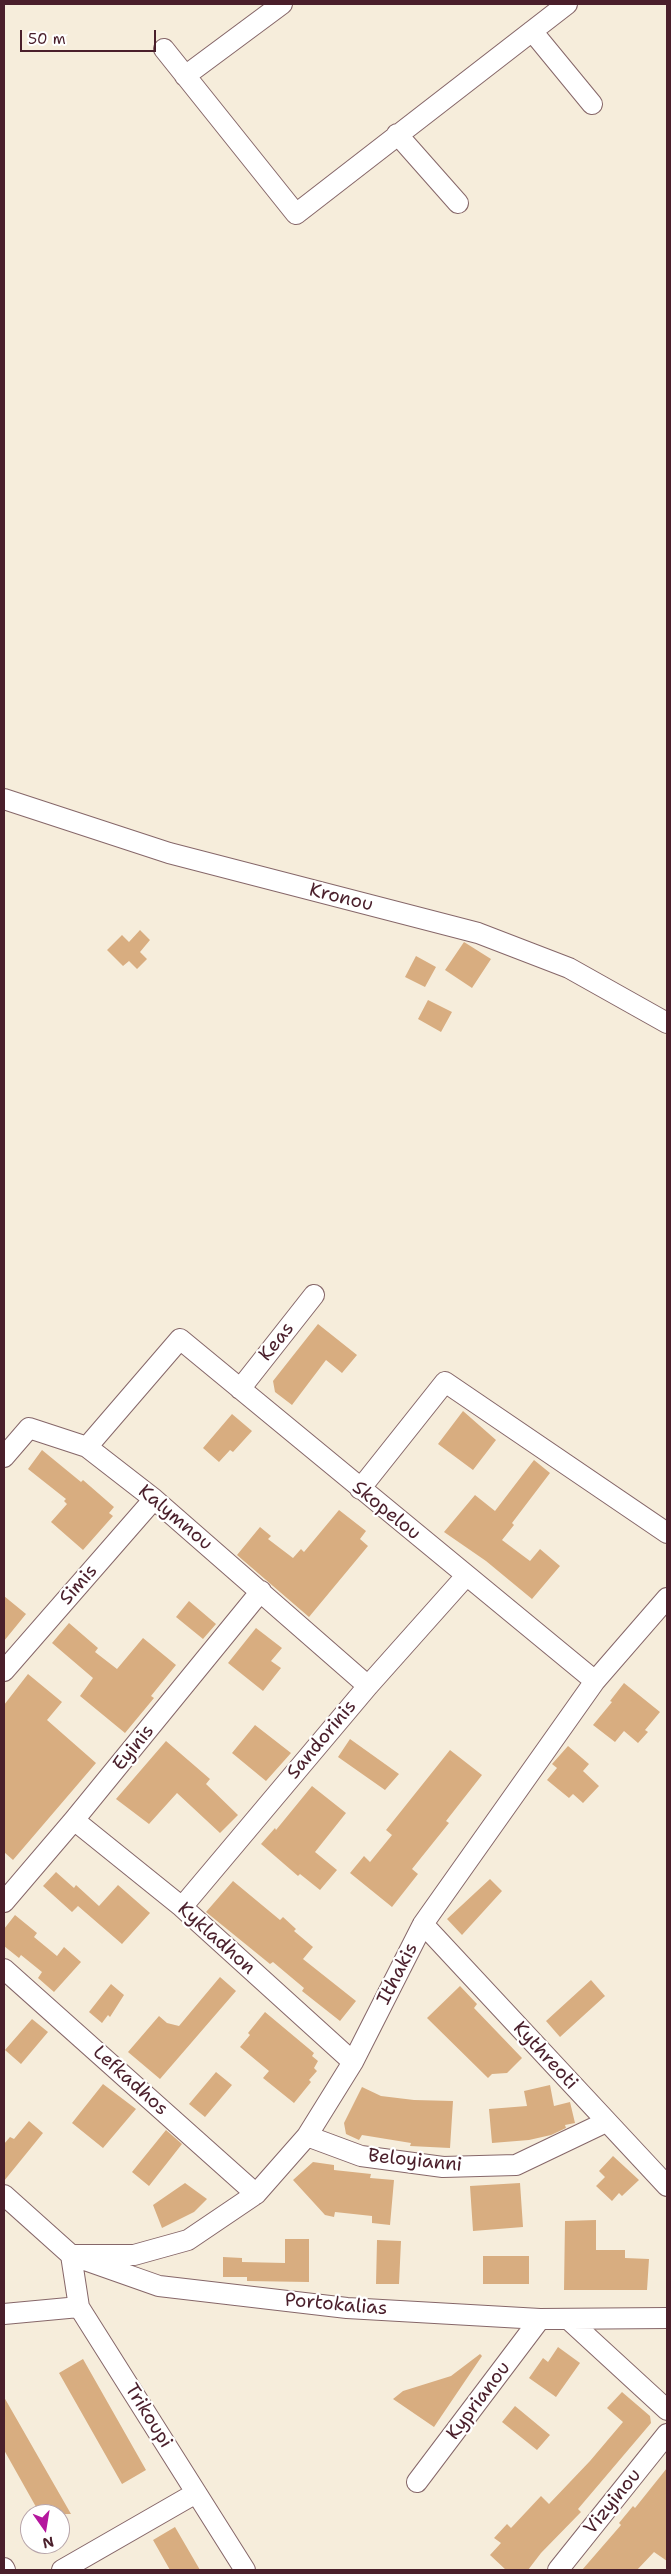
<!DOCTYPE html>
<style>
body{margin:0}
#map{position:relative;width:671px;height:2574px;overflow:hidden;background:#f6eddb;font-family:"Shantell Sans",sans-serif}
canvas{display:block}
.frame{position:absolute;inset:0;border:5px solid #4a1f2b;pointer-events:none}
.north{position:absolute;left:20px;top:2504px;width:50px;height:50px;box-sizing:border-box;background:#fff;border:1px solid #b7a5aa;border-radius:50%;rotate:167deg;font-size:14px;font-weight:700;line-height:20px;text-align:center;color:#4a1f2b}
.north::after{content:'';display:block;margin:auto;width:18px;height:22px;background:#b5179e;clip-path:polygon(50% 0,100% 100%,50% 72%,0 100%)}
.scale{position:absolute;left:20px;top:30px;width:136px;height:22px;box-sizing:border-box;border:2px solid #4a1f2b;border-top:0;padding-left:6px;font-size:15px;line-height:18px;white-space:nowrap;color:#4a1f2b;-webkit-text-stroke:4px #fff;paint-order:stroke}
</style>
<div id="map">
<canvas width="671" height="2574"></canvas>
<div class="frame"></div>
<div class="north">N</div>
<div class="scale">50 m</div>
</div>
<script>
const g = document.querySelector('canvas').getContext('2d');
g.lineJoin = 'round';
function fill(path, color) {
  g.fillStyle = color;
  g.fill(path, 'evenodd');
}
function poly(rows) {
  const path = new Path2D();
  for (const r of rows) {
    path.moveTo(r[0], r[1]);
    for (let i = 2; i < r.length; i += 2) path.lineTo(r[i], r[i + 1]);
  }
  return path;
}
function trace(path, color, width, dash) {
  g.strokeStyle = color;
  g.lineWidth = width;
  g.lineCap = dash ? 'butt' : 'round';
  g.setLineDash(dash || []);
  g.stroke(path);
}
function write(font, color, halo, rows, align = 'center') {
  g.font = font + ' "Shantell Sans",sans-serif';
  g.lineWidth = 4.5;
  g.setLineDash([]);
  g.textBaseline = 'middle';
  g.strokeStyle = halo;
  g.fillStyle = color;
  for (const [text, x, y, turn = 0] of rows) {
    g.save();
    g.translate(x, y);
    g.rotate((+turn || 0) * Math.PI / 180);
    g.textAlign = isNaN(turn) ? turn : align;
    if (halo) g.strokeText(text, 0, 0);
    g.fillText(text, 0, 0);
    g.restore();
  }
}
const building = poly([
 [140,930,150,940,140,952,147,959,137,969,129,961,123,966,107,950,122,935,129,942],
 [464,942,491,959,472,988,445,970],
 [416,956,436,967,425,987,405,977],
 [428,1000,452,1012,441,1032,418,1019],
 [318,1324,357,1355,342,1373,326,1360,292,1405,275,1392,273,1381],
 [463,1411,496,1440,473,1470,438,1444],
 [232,1414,252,1431,233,1452,230,1450,219,1462,203,1448],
 [42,1450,81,1482,83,1480,114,1507,109,1513,113,1516,83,1550,51,1522,67,1504,64,1501,66,1499,28,1469],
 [534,1460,550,1473,512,1523,514,1525,502,1540,530,1561,540,1549,560,1566,532,1599,486,1561,444,1532,475,1495,495,1511],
 [339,1510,366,1531,360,1539,368,1546,309,1617,237,1555,260,1527,271,1536,268,1539,293,1558,301,1549,304,1552],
 [4,1596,26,1614,4,1641],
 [189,1601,216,1624,203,1639,176,1617],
 [69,1623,98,1648,95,1652,117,1669,143,1638,176,1665,151,1696,154,1698,125,1733,80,1696,93,1678,52,1643],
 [256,1628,282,1648,271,1661,281,1668,263,1691,228,1663],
 [28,1674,62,1702,47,1720,96,1763,13,1860,4,1852,4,1705],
 [624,1683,660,1712,645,1730,648,1732,638,1743,624,1731,615,1742,593,1725,612,1702,610,1701],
 [255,1725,291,1753,266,1781,232,1753],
 [350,1739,399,1774,385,1790,338,1757],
 [166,1741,210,1779,206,1784,238,1815,220,1833,177,1793,149,1824,116,1799],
 [568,1746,589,1764,583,1771,599,1786,583,1803,573,1794,569,1798,547,1780,557,1768,552,1764],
 [450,1750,482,1775,446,1821,449,1823,412,1869,418,1874,392,1907,350,1873,364,1856,370,1862,392,1835,386,1830],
 [312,1786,346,1813,315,1852,337,1870,320,1890,300,1874,298,1876,261,1844,275,1828,276,1830],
 [56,1872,74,1888,76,1885,99,1906,118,1885,150,1913,122,1944,78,1906,72,1912,43,1886],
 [490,1879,502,1891,462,1935,447,1919],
 [233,1881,280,1920,283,1917,296,1929,294,1931,313,1947,303,1959,356,2001,340,2021,302,1991,304,1988,273,1962,270,1964,206,1912],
 [15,1915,37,1933,34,1937,57,1956,64,1947,81,1962,54,1992,38,1978,42,1972,21,1955,19,1958,4,1946,4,1929],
 [220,1977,236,1991,160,2079,128,2052,159,2016,167,2023,179,2026],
 [591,1980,605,1996,560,2037,546,2021],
 [111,1984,124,1995,110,2017,108,2015,102,2023,89,2012],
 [460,1986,477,2004,474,2008,522,2058,507,2073,492,2074,488,2078,427,2018],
 [265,2012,314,2053,312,2056,318,2061,314,2068,317,2071,309,2080,311,2082,294,2103,263,2078,269,2071,240,2047,250,2035,248,2033],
 [32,2019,48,2032,21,2064,5,2050],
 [216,2072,232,2085,205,2117,189,2104],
 [103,2084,136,2109,103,2148,72,2123],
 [550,2085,554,2106,570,2102,575,2123,565,2125,566,2128,551,2135,529,2140,492,2143,489,2109,527,2106,524,2091],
 [362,2087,381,2096,414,2100,453,2101,450,2148,410,2146,411,2143,362,2135,359,2140,346,2134,344,2123],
 [29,2121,43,2133,4,2181,4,2144,10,2137,14,2139],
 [166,2130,182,2144,149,2186,132,2172],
 [613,2156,639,2180,622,2196,619,2193,612,2201,596,2186,605,2177,599,2171],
 [313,2162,334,2165,334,2170,371,2174,370,2178,394,2180,390,2225,372,2223,372,2216,335,2212,334,2217,325,2215,293,2180],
 [185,2183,207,2199,194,2212,162,2228,153,2205],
 [520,2183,523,2227,473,2231,470,2186],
 [596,2220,596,2250,625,2250,625,2258,649,2259,647,2290,564,2290,565,2221],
 [285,2239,309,2239,309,2282,247,2281,247,2277,223,2277,223,2257,242,2258,242,2262,285,2263],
 [377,2240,401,2241,399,2284,376,2284],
 [483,2256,529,2256,529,2284,483,2284],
 [558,2347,580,2363,556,2397,529,2378,543,2358,548,2362],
 [480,2354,482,2356,434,2427,393,2399,403,2391,451,2376],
 [83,2359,146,2470,122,2484,59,2373],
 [622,2392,650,2416,651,2423,578,2509,581,2512,541,2553,528,2570,506,2570,490,2555,501,2543,494,2538,507,2524,511,2528,541,2496,549,2504,590,2461,623,2422,607,2408],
 [4,2397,71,2514,40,2514,4,2450],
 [515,2406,550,2435,537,2450,502,2422],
 [667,2468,667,2561,654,2552,637,2570,582,2570,621,2525,619,2523,633,2506,635,2508],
 [175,2527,200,2570,170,2570,153,2540]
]);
const minor = poly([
 [532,31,592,104],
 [164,49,296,214,567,4],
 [185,76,282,4],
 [397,134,458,203],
 [4,799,169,853,478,933,569,968,667,1023],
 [240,1389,314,1295],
 [4,1457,29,1428,87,1447],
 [360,1489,445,1382,667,1533],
 [4,1671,154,1499],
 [368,1686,154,1499,87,1447,180,1339,595,1681],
 [74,1820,182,1907,353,2062],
 [4,1902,74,1820,261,1591],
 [182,1907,368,1686,466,1576],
 [423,1924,667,2186],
 [4,1969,256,2194],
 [307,2136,361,2156,443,2167,516,2165,606,2122],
 [4,2195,71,2255,159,2286,347,2308,540,2319,667,2318],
 [4,2314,79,2307],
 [568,2319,667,2410],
 [417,2482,540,2319],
 [4,2568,5,2570],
 [62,2570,196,2493],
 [245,2570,79,2307,71,2255,134,2255,188,2240,256,2194,307,2136,353,2062,423,1924,595,1681,667,1598],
 [558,2570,667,2434]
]);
const streetNames = [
 ["Kronou",341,898,14],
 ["Keas",277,1342,-51],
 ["Skopelou",386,1511,39],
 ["Kalymnou",175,1518,40],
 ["Simis",79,1585,-49],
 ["Sandorinis",322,1740,-50],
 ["Eyinis",134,1748,-51],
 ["Kykladhon",216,1939,42],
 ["Ithakis",398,1974,-63],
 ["Kythreoti",545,2056,47],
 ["Lefkadhos",130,2081,42],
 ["Beloyianni",415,2161,6],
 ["Portokalias",336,2305,5],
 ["Kyprianou",479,2401,-53],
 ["Trikoupi",148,2416,58],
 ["Vizyinou",613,2502,-51]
];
fill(building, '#d8ad80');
trace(minor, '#866769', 22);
trace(minor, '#fff', 20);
write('19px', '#4a1f2b', '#fff', streetNames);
</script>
